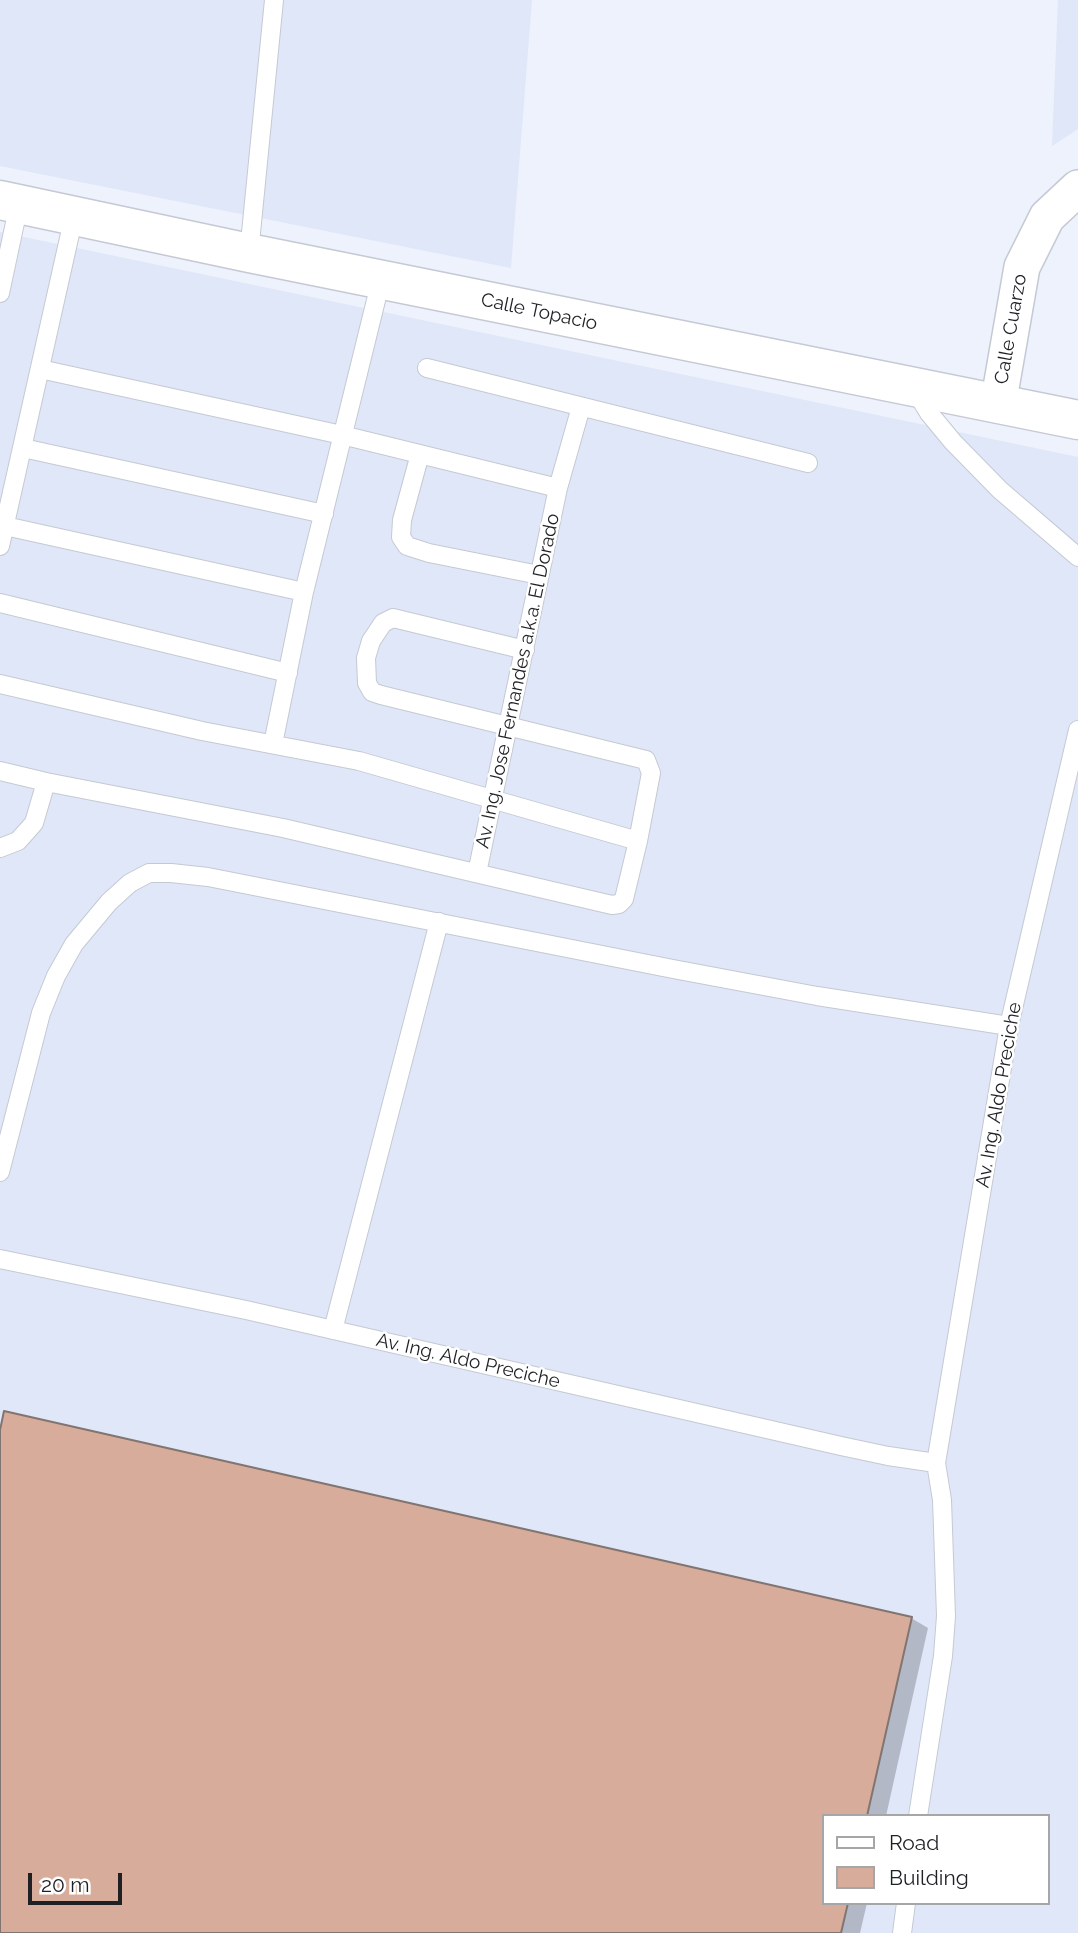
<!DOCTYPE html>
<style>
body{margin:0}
#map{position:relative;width:1078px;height:1933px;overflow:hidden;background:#edf2fc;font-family:Raleway,sans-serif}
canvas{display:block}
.legend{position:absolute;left:822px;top:1814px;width:228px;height:91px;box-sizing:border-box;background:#fff;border:2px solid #a5a6a7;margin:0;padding:9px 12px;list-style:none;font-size:21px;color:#1f2024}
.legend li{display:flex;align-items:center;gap:14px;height:35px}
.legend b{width:35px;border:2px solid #a5a6a7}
.scale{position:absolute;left:28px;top:1873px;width:94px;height:32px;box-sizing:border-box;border:4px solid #1f2024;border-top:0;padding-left:9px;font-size:21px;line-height:24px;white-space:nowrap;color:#1f2024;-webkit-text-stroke:5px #fff;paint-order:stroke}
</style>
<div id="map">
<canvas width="1078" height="1933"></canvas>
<ul class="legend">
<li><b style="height:9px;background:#fff"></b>Road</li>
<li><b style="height:19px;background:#d8ac9b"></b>Building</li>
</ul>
<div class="scale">20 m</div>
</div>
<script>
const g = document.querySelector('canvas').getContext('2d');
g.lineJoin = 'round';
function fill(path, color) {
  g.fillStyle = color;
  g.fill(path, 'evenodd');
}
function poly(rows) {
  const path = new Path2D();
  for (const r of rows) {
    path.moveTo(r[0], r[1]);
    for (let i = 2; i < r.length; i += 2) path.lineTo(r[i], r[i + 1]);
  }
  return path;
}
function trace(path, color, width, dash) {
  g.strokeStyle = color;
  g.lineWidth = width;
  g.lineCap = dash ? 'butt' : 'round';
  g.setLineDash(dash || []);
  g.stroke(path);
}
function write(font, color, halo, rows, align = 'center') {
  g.font = font + ' Raleway,sans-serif';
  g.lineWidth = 5;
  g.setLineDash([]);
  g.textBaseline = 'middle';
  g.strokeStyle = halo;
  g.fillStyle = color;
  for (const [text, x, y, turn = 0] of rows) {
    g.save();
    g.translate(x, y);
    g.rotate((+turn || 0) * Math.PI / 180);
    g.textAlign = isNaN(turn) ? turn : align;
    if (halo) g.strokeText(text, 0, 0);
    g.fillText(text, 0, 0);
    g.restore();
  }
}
const built = poly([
 [0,0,532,0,511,268,0,166],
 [1058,0,1078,0,1078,129,1052,146],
 [0,232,1078,457,1078,1933,0,1933],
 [824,1816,1048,1816,1048,1903,824,1903]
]);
const shadow = poly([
 [0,1438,911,1618,928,1628,886,1816,824,1816,824,1903,867,1903,860,1933,0,1933]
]);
const building = poly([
 [4,1411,912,1617,867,1816,824,1816,824,1903,848,1903,841,1933,0,1933,0,1430,4,1411]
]);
const service = poly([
 [249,253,274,0],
 [0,293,19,204],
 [427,368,808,463],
 [40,369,342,435,558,488],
 [915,390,929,413,953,442,1000,490,1078,557],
 [23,448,324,514],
 [420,454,402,520,401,537,407,546,429,553,539,575],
 [5,526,304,592],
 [0,546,74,216],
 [0,603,288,673],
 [525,650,393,618,383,623,371,641,366,658,367,683,372,692,381,695,646,760,651,773,638,841],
 [0,684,202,731,359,761,638,841,624,899,619,904,612,905,283,828,46,782,0,771],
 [273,744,304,592,381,280],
 [0,848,18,841,34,823,46,782],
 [477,873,558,488,581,407],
 [0,1172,41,1013,56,976,74,944,109,902,130,883,149,873,171,873,208,877,673,969,817,996,1009,1026],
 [0,1259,246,1310,841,1446,888,1456,936,1463,1009,1026,1078,730],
 [333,1330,439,922],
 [918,1816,943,1656,946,1616,942,1500,936,1463],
 [902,1933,906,1903]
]);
const minor = poly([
 [998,405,1022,267,1047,217,1078,188]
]);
const tertiary = poly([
 [0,200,249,253,1078,420]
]);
const streetNames = [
 ["Calle Topacio",539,312,12],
 ["Calle Cuarzo",1011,329,-80],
 ["Av. Ing. Jose Fernandes a.k.a. El Dorado",518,681,-78],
 ["Av. Ing. Aldo Preciche",999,1095,-80],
 ["Av. Ing. Aldo Preciche",468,1361,13]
];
fill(built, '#dfe7f8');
fill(shadow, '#0003');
fill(building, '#d8ac9b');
trace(building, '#807571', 2);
trace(service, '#c5c9d3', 20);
trace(minor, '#c5c9d3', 38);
trace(tertiary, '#c5c9d3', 41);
trace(service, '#fff', 18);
trace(minor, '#fff', 35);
trace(tertiary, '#fff', 38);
write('19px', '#1f2024', '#fff', streetNames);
</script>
